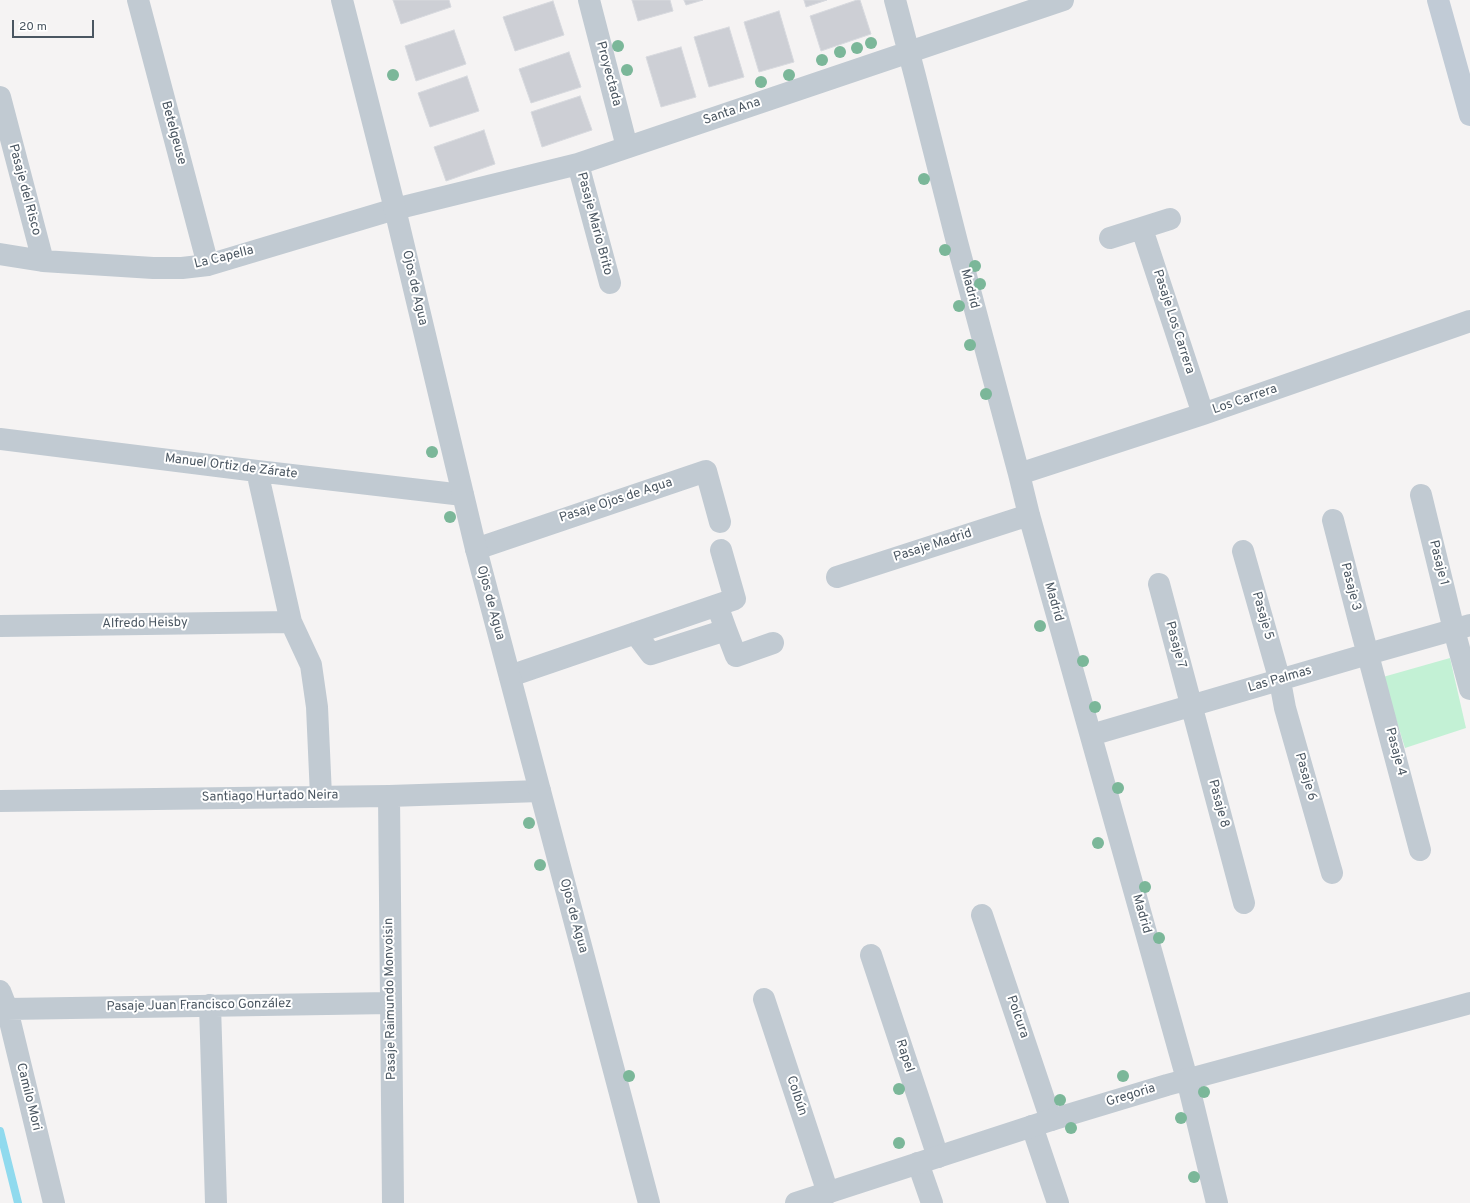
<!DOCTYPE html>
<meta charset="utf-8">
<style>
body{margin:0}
#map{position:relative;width:1470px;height:1203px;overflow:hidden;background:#f5f3f3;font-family:Overpass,sans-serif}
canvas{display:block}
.scale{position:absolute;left:12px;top:20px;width:82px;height:18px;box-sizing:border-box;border:2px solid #4a5661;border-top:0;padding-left:5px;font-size:12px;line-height:14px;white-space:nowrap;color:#4a5661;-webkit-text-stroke:3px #fff;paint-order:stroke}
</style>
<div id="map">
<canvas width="1470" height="1203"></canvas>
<div class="scale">20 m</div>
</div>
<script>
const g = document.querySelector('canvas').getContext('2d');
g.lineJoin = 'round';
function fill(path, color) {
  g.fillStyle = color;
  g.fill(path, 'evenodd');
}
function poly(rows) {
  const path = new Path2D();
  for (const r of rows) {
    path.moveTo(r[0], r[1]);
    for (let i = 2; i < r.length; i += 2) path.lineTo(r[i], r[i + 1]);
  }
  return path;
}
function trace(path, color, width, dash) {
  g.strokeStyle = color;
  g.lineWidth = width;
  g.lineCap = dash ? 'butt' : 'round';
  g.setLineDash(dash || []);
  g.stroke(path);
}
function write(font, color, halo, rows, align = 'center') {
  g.font = font + ' Overpass,sans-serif';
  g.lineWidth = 4;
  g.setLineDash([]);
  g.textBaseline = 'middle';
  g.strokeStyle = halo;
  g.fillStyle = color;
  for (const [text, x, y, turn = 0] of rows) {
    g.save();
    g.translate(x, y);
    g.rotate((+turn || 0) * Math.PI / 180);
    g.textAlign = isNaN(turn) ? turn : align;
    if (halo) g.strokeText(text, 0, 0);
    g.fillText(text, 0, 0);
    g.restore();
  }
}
const green = poly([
 [1450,658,1466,728,1405,748,1383,677]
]);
const stream = poly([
 [0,1131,18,1203]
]);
const building = poly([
 [393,0,449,0,451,7,401,24,393,0],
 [632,0,670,0,673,11,638,21,632,0],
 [684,0,703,0,686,5,684,0],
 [804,0,827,0,806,7,804,0],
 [857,0,860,0,871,34,821,51,810,16,857,0],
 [553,1,564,35,515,51,503,17,553,1],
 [779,11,794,62,759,72,744,22,779,11],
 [729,27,744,77,709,87,694,37,729,27],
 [454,30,466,64,416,81,405,46,454,30],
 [681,47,696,97,661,107,646,57,681,47],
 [569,52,581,87,531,103,519,69,569,52],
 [467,76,479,111,430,127,418,93,467,76],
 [580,96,592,130,542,147,531,112,580,96],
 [484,130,495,164,446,181,434,147,484,130]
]);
const minor = poly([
 [138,0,208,265],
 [589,0,627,147],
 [895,0,915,76,957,242,1019,474,1029,515,1187,1079],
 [0,97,43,261],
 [578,164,610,283],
 [1142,229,1203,414],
 [1110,238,1170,219],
 [0,254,43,261,153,268,182,268,208,265,395,209,578,164,1063,0],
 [0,439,257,471,463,495],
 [257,471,291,622,311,665,317,707,321,796],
 [1019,474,1203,414,1470,321],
 [1421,495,1454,630,1470,689],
 [1333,520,1359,621,1420,850],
 [476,549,706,471,720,522],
 [1243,551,1280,681,1285,708,1332,873],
 [837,577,1029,515],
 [1159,584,1244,903],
 [0,626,291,622],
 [726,630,736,656,773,643],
 [635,633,651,654,726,630,717,605],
 [510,676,735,599,721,550],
 [1091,735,1368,654,1470,625],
 [389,796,393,1203],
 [0,801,389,796,540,791],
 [982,915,1051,1120],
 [871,955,938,1157],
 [0,991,7,1009,54,1203],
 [764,999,828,1193],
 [210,1005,216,1203],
 [7,1009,391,1003],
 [1032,1126,1058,1203],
 [918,1163,932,1203]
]);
const tertiary = poly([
 [342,0,395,209,476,549,649,1203],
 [1187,1079,1217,1203],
 [796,1203,1051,1120,1167,1085,1470,1003]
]);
const secondary = poly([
 [1438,0,1470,115]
]);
const trees = [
 [871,43],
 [618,46],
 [857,48],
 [840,52],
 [822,60],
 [627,70],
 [393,75],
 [789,75],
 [761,82],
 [924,179],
 [945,250],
 [975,266],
 [980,284],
 [959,306],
 [970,345],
 [986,394],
 [432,452],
 [450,517],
 [1040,626],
 [1083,661],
 [1095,707],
 [1118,788],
 [529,823],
 [1098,843],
 [540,865],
 [1145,887],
 [1159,938],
 [629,1076],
 [1123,1076],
 [899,1089],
 [1204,1092],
 [1060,1100],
 [1181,1118],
 [1071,1128],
 [899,1143],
 [1194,1177]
];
const streetNames = [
 ["Proyectada",608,74,75],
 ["Santa Ana",732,112,-19],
 ["Betelgeuse",173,133,75],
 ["Pasaje del Risco",24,190,75],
 ["Pasaje Mario Brito",594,224,75],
 ["La Capella",224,258,-14],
 ["Ojos de Agua",414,288,77],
 ["Madrid",969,289,75],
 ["Pasaje Los Carrera",1173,322,72],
 ["Los Carrera",1245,400,-19],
 ["Manuel Ortiz de Zárate",231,467,7],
 ["Pasaje Ojos de Agua",616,501,-18],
 ["Pasaje Madrid",933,546,-18],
 ["Pasaje 1",1438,563,76],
 ["Pasaje 3",1350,587,76],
 ["Madrid",1053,602,74],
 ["Ojos de Agua",490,603,75],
 ["Pasaje 5",1262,616,74],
 ["Alfredo Heisby",145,624,-1],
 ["Pasaje 7",1175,645,75],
 ["Las Palmas",1280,680,-16],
 ["Pasaje 4",1395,752,75],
 ["Pasaje 6",1305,777,74],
 ["Santiago Hurtado Neira",270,797,-1],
 ["Pasaje 8",1218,804,75],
 ["Madrid",1141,914,74],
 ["Ojos de Agua",573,916,75],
 ["Pasaje Raimundo Monvoisin",391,999,-91],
 ["Pasaje Juan Francisco González",199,1006,-1],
 ["Polcura",1017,1017,71],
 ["Rapel",904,1056,72],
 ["Colbún",796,1096,72],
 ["Gregoria",1131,1096,-17],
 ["Camilo Mori",28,1097,76]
];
fill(green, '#c3f1d5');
trace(stream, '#90daee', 8);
fill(building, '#cdcfd5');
trace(building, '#d7d9de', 1);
trace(minor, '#c1cad2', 22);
trace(tertiary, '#c1cad2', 22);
trace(secondary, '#c1cbd6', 22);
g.fillStyle = '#7bb799';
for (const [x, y] of trees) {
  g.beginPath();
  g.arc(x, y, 6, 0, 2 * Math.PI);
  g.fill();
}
write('13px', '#4a5661', '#fff', streetNames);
</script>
